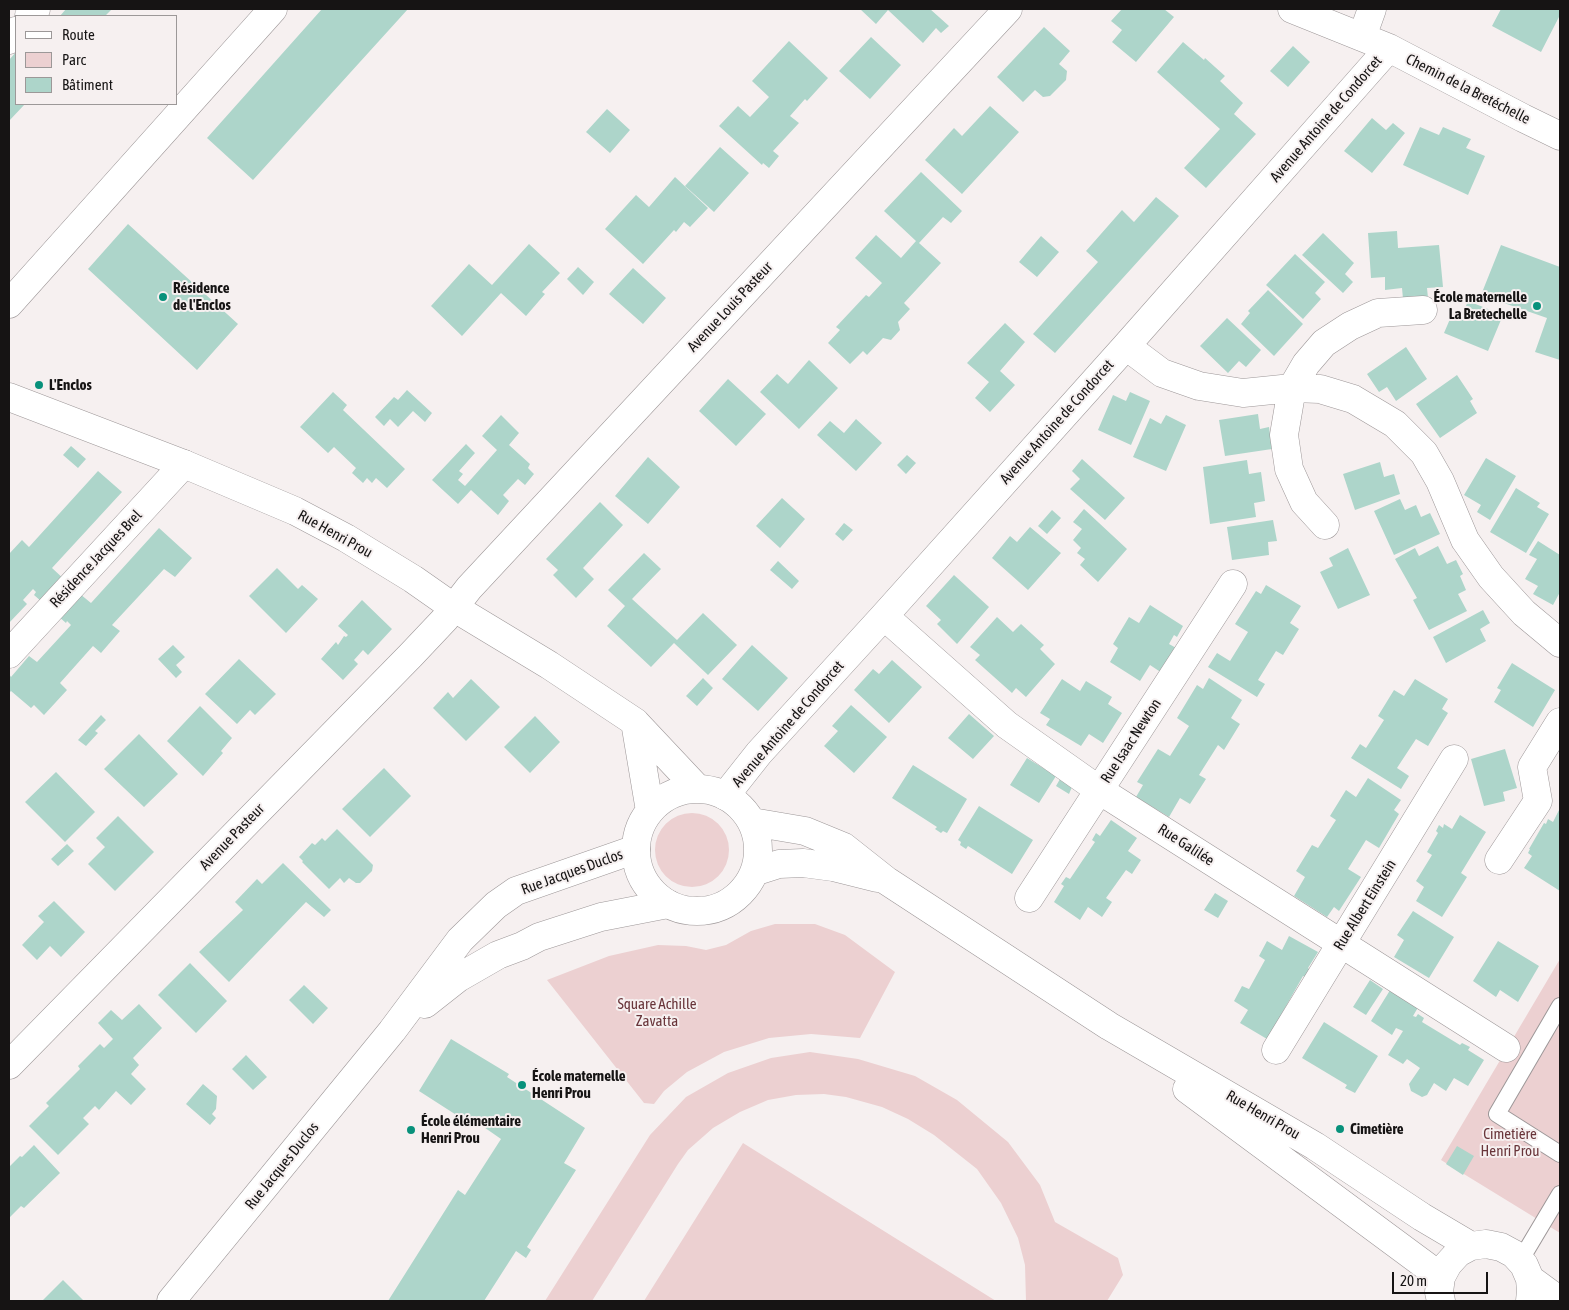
<!DOCTYPE html>
<meta charset="utf-8">
<style>
body{margin:0}
#map{position:relative;width:1569px;height:1310px;overflow:hidden;background:#f6f0f0;font-family:"Asap Condensed",sans-serif}
canvas{display:block}
.frame{position:absolute;inset:0;border:10px solid #161414;pointer-events:none}
.legend{position:absolute;left:15px;top:15px;width:162px;height:90px;box-sizing:border-box;background:#f6f0f0;border:1px solid #9c9898;margin:0;padding:6px 9px;list-style:none;font-size:15px;color:#161414}
.legend li{display:flex;align-items:center;gap:10px;height:25px}
.legend b{width:25px;border:1px solid #9c9898}
.scale{position:absolute;left:1392px;top:1272px;width:96px;height:22px;box-sizing:border-box;border:2px solid #161414;border-top:0;padding-left:6px;font-size:15px;line-height:18px;white-space:nowrap;color:#161414;-webkit-text-stroke:4px #f6f0f0;paint-order:stroke}
</style>
<div id="map">
<canvas width="1569" height="1310"></canvas>
<div class="frame"></div>
<ul class="legend">
<li><b style="height:6px;background:#fff"></b>Route</li>
<li><b style="height:14px;background:#ecd0d1"></b>Parc</li>
<li><b style="height:14px;background:#add5ca"></b>Bâtiment</li>
</ul>
<div class="scale">20 m</div>
</div>
<script>
const g = document.querySelector('canvas').getContext('2d');
g.lineJoin = 'round';
function fill(path, color) {
  g.fillStyle = color;
  g.fill(path, 'evenodd');
}
function poly(rows) {
  const path = new Path2D();
  for (const r of rows) {
    if (r.length === 3) {
      path.moveTo(r[0] + r[2], r[1]);
      path.arc(r[0], r[1], r[2], 0, 2 * Math.PI);
      continue;
    }
    path.moveTo(r[0], r[1]);
    for (let i = 2; i < r.length; i += 2) path.lineTo(r[i], r[i + 1]);
  }
  return path;
}
function trace(path, color, width, dash) {
  g.strokeStyle = color;
  g.lineWidth = width;
  g.lineCap = dash ? 'butt' : 'round';
  g.setLineDash(dash || []);
  g.stroke(path);
}
function write(font, color, halo, rows, align = 'center') {
  g.font = font + ' "Asap Condensed",sans-serif';
  g.lineWidth = 4;
  g.setLineDash([]);
  g.textBaseline = 'middle';
  g.strokeStyle = halo;
  g.fillStyle = color;
  for (const [text, x, y, turn = 0] of rows) {
    g.save();
    g.translate(x, y);
    g.rotate((+turn || 0) * Math.PI / 180);
    g.textAlign = isNaN(turn) ? turn : align;
    if (halo) g.strokeText(text, 0, 0);
    g.fillText(text, 0, 0);
    g.restore();
  }
}
const green = poly([
 [692,850,37],
 [775,924,815,924,845,935,895,972,860,1038,811,1034,769,1038,724,1052,687,1072,664,1091,654,1104,644,1103,547,980,609,956,658,945,686,946,706,950,726,945,751,931],
 [1560,959,1560,1233,1441,1160],
 [810,1052,858,1059,915,1076,957,1100,1008,1142,1040,1185,1055,1222,1118,1258,1123,1275,1107,1301,1026,1301,1025,1265,1018,1238,1001,1203,977,1169,934,1135,908,1119,882,1107,846,1097,824,1094,796,1095,768,1100,740,1112,713,1128,688,1150,678,1164,592,1301,545,1301,650,1135,686,1097,728,1073,771,1058],
 [743,1143,996,1301,644,1301]
]);
const building = poly([
 [66,9,112,9,105,16,60,16],
 [322,9,408,9,253,180,207,138],
 [860,9,930,9,949,26,941,33,936,28,923,43,888,10,876,24],
 [1122,9,1164,9,1174,17,1136,62,1112,42,1122,30,1111,21],
 [1501,9,1560,9,1560,15,1541,52,1492,26],
 [1044,27,1070,51,1059,64,1067,71,1066,80,1050,96,1043,97,1035,90,1023,102,997,77],
 [871,37,901,65,870,99,839,71],
 [789,41,828,78,807,101,805,99,790,116,799,123,773,151,779,156,769,168,763,163,762,165,719,126,738,106,750,117,769,97,752,81],
 [1183,42,1204,60,1205,58,1225,76,1220,81,1243,103,1234,114,1256,134,1206,188,1184,168,1220,129,1157,72],
 [1293,46,1310,62,1288,87,1270,71],
 [16,52,16,104,25,104,9,121,9,60],
 [990,106,1019,132,962,194,925,160,954,128,962,136],
 [607,109,630,130,610,153,586,132],
 [1372,118,1386,130,1393,123,1405,133,1372,173,1344,151],
 [1420,127,1439,135,1443,127,1471,139,1466,148,1485,156,1468,195,1403,165],
 [720,147,749,173,714,212,685,186],
 [921,172,962,211,951,223,943,217,919,243,941,263,904,303,910,309,898,322,900,330,891,340,883,338,867,355,863,351,850,364,828,343,840,330,836,327,866,295,869,297,882,283,855,258,876,235,901,258,916,241,884,211],
 [675,177,708,208,690,227,684,222,676,232,674,230,643,264,605,229,636,195,649,207],
 [1156,197,1179,216,1055,353,1033,334,1098,262,1086,251,1122,210,1134,222],
 [128,224,238,324,197,370,88,269],
 [1397,231,1398,248,1439,245,1443,287,1427,288,1428,298,1403,299,1402,288,1385,290,1385,277,1371,278,1368,233],
 [1323,233,1354,263,1345,274,1353,282,1343,293,1302,255],
 [1041,236,1059,252,1037,277,1019,262],
 [529,244,560,273,542,292,545,294,526,316,501,293,462,336,431,306,469,264,492,285],
 [1501,245,1560,267,1560,360,1535,352,1547,318,1481,295],
 [1295,254,1325,282,1315,293,1321,299,1303,319,1266,285],
 [578,267,594,282,583,295,567,279],
 [633,268,666,298,643,324,609,294],
 [1268,290,1303,324,1274,356,1241,324,1250,313,1248,311],
 [1468,301,1503,315,1488,351,1444,333,1453,312,1462,316],
 [1227,318,1261,350,1246,367,1239,361,1228,373,1200,346],
 [1005,323,1025,342,1000,371,1015,385,990,412,975,398,989,382,967,363],
 [1406,347,1427,379,1396,401,1387,387,1379,392,1367,374],
 [809,360,838,388,799,429,760,392,777,374,788,384],
 [1457,375,1473,399,1470,401,1477,413,1440,438,1416,404],
 [728,379,766,414,736,446,699,411],
 [407,390,432,413,425,422,413,411,398,427,390,419,384,426,375,417,394,397,398,400],
 [333,392,347,405,343,410,405,469,387,488,376,478,372,483,367,478,363,483,352,473,356,468,334,447,328,453,300,427],
 [1130,392,1150,401,1131,445,1098,430,1113,395,1126,401],
 [1258,414,1260,429,1269,427,1272,449,1225,456,1219,420],
 [501,415,519,433,509,445,530,464,528,468,534,474,525,485,518,479,503,495,509,501,498,515,471,490,458,504,432,480,466,444,475,453,459,471,463,474,458,480,465,486,497,450,482,436],
 [1166,415,1186,425,1166,471,1133,457,1150,418,1161,424],
 [856,419,882,443,856,471,817,435,830,421,844,433],
 [71,446,86,459,78,468,63,455],
 [907,455,916,463,906,474,897,465],
 [648,457,680,487,648,524,615,496],
 [1486,458,1516,476,1490,520,1477,512,1481,505,1464,495],
 [1082,459,1125,498,1105,520,1070,489,1080,479,1072,471],
 [1247,460,1249,474,1261,472,1265,501,1254,503,1256,517,1210,524,1203,467],
 [1380,462,1384,477,1394,474,1400,494,1355,510,1343,474],
 [98,471,122,492,52,568,80,594,91,603,159,528,192,558,175,577,164,569,112,625,120,631,101,653,93,646,60,683,67,690,44,715,34,705,31,708,11,691,9,693,9,674,11,677,29,656,37,662,71,625,67,621,66,623,34,595,36,592,33,589,23,600,27,604,9,623,9,554,22,540,29,547],
 [1516,488,1540,503,1537,507,1549,514,1526,553,1490,532],
 [782,498,805,519,780,548,756,526],
 [1400,499,1405,510,1416,505,1421,517,1430,513,1440,534,1394,555,1374,511],
 [600,502,623,525,583,568,594,579,576,598,553,575,558,570,546,559],
 [1084,509,1127,549,1098,582,1080,565,1085,559,1077,553,1081,548,1073,540,1082,529,1073,522],
 [1052,510,1061,518,1047,534,1038,526],
 [1273,520,1277,541,1268,542,1269,555,1232,560,1227,527],
 [844,523,853,530,843,541,835,534],
 [1030,527,1061,553,1028,590,992,558,1010,536,1017,542],
 [1538,541,1560,555,1560,592,1553,605,1533,594,1538,586,1525,579,1537,559,1529,555],
 [1438,546,1447,564,1456,560,1463,574,1460,576,1466,590,1458,594,1467,611,1429,630,1413,600,1417,598,1395,559,1415,548,1419,556],
 [1348,548,1370,595,1338,609,1320,572,1333,566,1329,558],
 [644,553,661,569,632,599,677,640,703,613,737,645,708,675,674,643,651,667,607,626,625,606,608,590],
 [778,561,799,581,792,589,770,570],
 [277,568,298,589,302,585,318,599,286,633,249,596],
 [954,575,989,607,957,644,937,624,941,620,926,606],
 [1266,585,1301,606,1290,623,1299,629,1283,655,1276,651,1258,680,1265,684,1257,697,1208,667,1217,653,1230,661,1248,632,1235,624,1256,591,1261,594],
 [362,600,392,629,368,655,363,650,354,660,358,664,343,680,321,659,336,642,338,645,344,636,346,637,348,635,338,626],
 [1150,605,1183,626,1177,637,1174,635,1169,644,1178,649,1162,673,1150,665,1140,681,1110,662,1118,648,1113,644,1129,617,1139,623],
 [1483,610,1490,623,1480,629,1486,641,1446,663,1433,637],
 [997,617,1013,632,1021,624,1044,645,1040,649,1055,664,1026,697,1016,688,1012,693,975,660,980,655,970,647],
 [173,645,185,657,176,665,182,672,176,678,158,659],
 [752,645,788,678,758,711,722,679],
 [239,659,276,694,255,715,250,710,237,724,205,694],
 [892,660,922,687,889,723,854,690,873,669,879,674],
 [1512,663,1555,690,1533,727,1494,702,1501,690,1497,688],
 [703,678,713,688,697,706,686,696],
 [1209,678,1242,700,1231,718,1240,724,1224,750,1218,745,1199,775,1206,779,1190,804,1180,798,1169,817,1136,797,1143,785,1137,782,1158,749,1170,756,1189,726,1177,718,1197,685,1203,689],
 [471,679,500,707,466,741,433,708,448,692,453,698],
 [1062,679,1080,691,1086,681,1112,697,1108,704,1122,713,1103,743,1089,734,1081,746,1046,725,1050,719,1040,713],
 [1415,679,1448,699,1442,709,1448,713,1428,746,1416,739,1397,768,1409,776,1401,789,1351,758,1360,744,1366,748,1384,720,1378,716,1394,690,1404,696],
 [851,705,887,737,854,773,824,746,838,731,832,726],
 [200,706,232,738,221,751,223,753,203,776,167,741],
 [969,714,994,736,973,759,948,738],
 [101,715,106,720,95,731,98,733,86,746,78,740],
 [535,716,560,742,530,773,504,747],
 [139,734,178,774,144,807,104,769],
 [1505,749,1517,788,1503,792,1505,801,1484,806,1471,759],
 [1027,758,1056,776,1039,803,1010,785],
 [913,765,967,799,947,833,943,831,941,833,935,829,937,827,892,798],
 [384,768,411,796,370,837,342,809],
 [56,772,95,812,65,842,25,802],
 [1368,778,1401,800,1394,810,1399,814,1379,848,1366,840,1348,869,1361,877,1339,911,1334,907,1327,917,1294,896,1305,877,1296,871,1312,845,1318,848,1336,820,1330,816,1346,790,1356,797],
 [1060,779,1072,787,1069,794,1056,786],
 [979,806,1033,840,1012,874,968,846,966,849,960,845,961,842,958,840],
 [1560,808,1560,891,1524,868,1532,856,1528,853,1530,849,1529,849,1544,823,1546,824,1548,819,1553,822],
 [1460,815,1486,832,1461,873,1467,877,1442,917,1416,901,1424,887,1416,881,1432,855,1427,852,1438,833,1436,831,1439,825,1443,828,1444,824,1452,829],
 [118,816,154,852,115,891,88,864,105,847,96,838],
 [1111,820,1137,838,1128,851,1141,860,1132,874,1126,870,1106,898,1112,902,1102,917,1088,907,1080,920,1054,902,1064,886,1061,884,1066,877,1070,879,1095,842,1092,840,1096,833,1100,836],
 [337,829,373,865,372,871,360,883,356,883,349,878,344,883,340,878,329,889,302,862,303,861,299,857,312,843,315,845,322,838,325,841],
 [67,844,74,851,58,866,51,859],
 [283,863,331,910,324,917,306,902,229,982,199,952,243,910,235,902,257,879,262,884],
 [1215,893,1228,901,1218,918,1204,910],
 [54,901,85,932,61,957,50,946,37,960,22,945,44,922,38,916],
 [1413,911,1454,937,1429,978,1394,957,1404,940,1397,935],
 [1289,936,1318,952,1308,968,1310,970,1306,978,1303,976,1281,1015,1283,1017,1279,1024,1277,1022,1267,1039,1240,1023,1248,1010,1234,1001,1242,986,1249,989,1265,960,1259,956,1267,941,1282,950],
 [1498,941,1539,966,1518,1002,1500,990,1496,997,1473,981],
 [190,963,227,1001,196,1033,158,995],
 [1370,980,1383,989,1366,1015,1353,1007],
 [304,985,328,1008,313,1024,289,1000],
 [1392,987,1420,1004,1413,1016,1416,1017,1418,1014,1424,1018,1422,1022,1460,1045,1462,1043,1470,1047,1468,1050,1484,1060,1468,1086,1454,1078,1446,1091,1434,1083,1427,1095,1422,1097,1411,1091,1409,1084,1420,1068,1407,1059,1403,1064,1388,1055,1403,1031,1396,1028,1392,1035,1371,1021],
 [139,1004,162,1028,133,1058,139,1065,131,1074,146,1089,131,1105,116,1091,99,1110,95,1106,83,1118,89,1124,58,1155,29,1126,49,1106,46,1103,80,1069,78,1066,100,1044,104,1048,113,1039,98,1023,111,1010,122,1020],
 [1324,1022,1378,1056,1355,1093,1345,1088,1347,1085,1302,1058],
 [451,1039,509,1074,507,1077,585,1128,564,1163,576,1170,527,1247,531,1250,526,1258,516,1251,484,1301,388,1301,458,1190,465,1195,501,1139,478,1123,475,1127,419,1091],
 [246,1055,267,1077,253,1090,232,1069],
 [203,1084,217,1096,216,1109,212,1114,216,1118,210,1125,186,1104],
 [34,1145,60,1173,24,1208,21,1206,9,1218,9,1167,20,1156,22,1157],
 [1457,1146,1474,1156,1463,1175,1446,1164],
 [63,1280,84,1301,42,1301]
]);
const lane = poly([
 [1560,1006,1497,1114,1560,1154],
 [1520,1261,1560,1194]
]);
const street = poly([
 [1292,9,1389,48,1523,118,1560,136],
 [29,16,36,9],
 [1362,37,1372,9],
 [9,40,16,31],
 [9,304,273,9],
 [1126,346,1162,373,1199,386,1243,393,1292,388,1320,389,1353,399,1395,424,1424,453,1440,481,1465,540,1491,577,1524,613,1560,643],
 [1325,525,1304,502,1289,469,1284,435,1292,388,1306,364,1324,343,1350,326,1378,313,1423,310],
 [884,616,1007,725,1099,790,1506,1048],
 [9,654,184,464],
 [725,796,759,753,884,616,1126,346,1389,48],
 [1499,860,1538,801,1532,767,1560,722],
 [1029,898,1233,584],
 [425,1004,458,978,498,955,522,946,539,937,601,917,668,904],
 [1276,1050,1454,759],
 [9,1065,411,655,445,619,469,588,1008,9],
 [171,1301,392,1031,460,940,496,905,516,891,636,849]
]);
const secondary = poly([
 [9,397,184,464,295,511,346,538,413,579,453,607,549,665,635,722,698,789],
 [635,722,650,811],
 [697,850,61],
 [752,822,805,831,844,847,887,881,1109,1026,1315,1146,1422,1217,1471,1246],
 [754,872,779,864,803,863,833,867,877,878],
 [1187,1089,1441,1277],
 [1530,1279,1560,1301],
 [1441,1301,1439,1292,1441,1277,1448,1264,1458,1253,1471,1246,1486,1244,1501,1247,1514,1254,1524,1265,1530,1279,1531,1291,1530,1301]
]);
const markers = [
 [163,297,5,"#08917b"],
 [1537,306,5,"#08917b"],
 [39,385,5,"#08917b"],
 [522,1085,5,"#08917b"],
 [1340,1129,5,"#08917b"],
 [411,1130,5,"#08917b"]
];
const streetNames = [
 ["Chemin de la Bretéchelle",1468,89,27],
 ["Avenue Antoine de Condorcet",1326,119,-49],
 ["Avenue Louis Pasteur",730,307,-47],
 ["Avenue Antoine de Condorcet",1057,422,-48],
 ["Rue Henri Prou",335,534,29],
 ["Résidence Jacques Brel",96,559,-47],
 ["Avenue Antoine de Condorcet",788,724,-49],
 ["Rue Isaac Newton",1131,741,-57],
 ["Avenue Pasteur",232,837,-46],
 ["Rue Galilée",1186,845,33],
 ["Rue Jacques Duclos",572,872,-20],
 ["Rue Albert Einstein",1365,905,-58],
 ["Rue Henri Prou",1263,1115,30],
 ["Rue Jacques Duclos",282,1166,-51]
];
const poiNames = [
 ["Résidence",173,288],
 ["de l'Enclos",173,305],
 ["École maternelle",1527,297,"right"],
 ["La Bretechelle",1527,314,"right"],
 ["L'Enclos",49,385],
 ["École maternelle",532,1076],
 ["Henri Prou",532,1093],
 ["École élémentaire",421,1121],
 ["Henri Prou",421,1138],
 ["Cimetière",1350,1129]
];
const parkNames = [
 ["Square Achille",657,1004],
 ["Zavatta",657,1021],
 ["Cimetière",1510,1134],
 ["Henri Prou",1510,1151]
];
fill(green, '#ecd0d1');
fill(building, '#add5ca');
trace(lane, '#9d9798', 18);
trace(street, '#9d9798', 29);
trace(secondary, '#9d9798', 29);
trace(lane, '#fff', 16);
trace(street, '#fff', 28);
trace(secondary, '#fff', 28);
for (const [x, y, r, color] of markers) {
  const dot = new Path2D();
  dot.arc(x, y, r, 0, 2 * Math.PI);
  g.fillStyle = color;
  g.fill(dot);
  trace(dot, '#f6f0f0', 2);
}
write('15px', '#161414', '#f6f0f0', streetNames);
write('bold 15px', '#161414', '#f6f0f0', poiNames, 'left');
write('15px', '#69353a', '#f6f0f0', parkNames);
</script>
